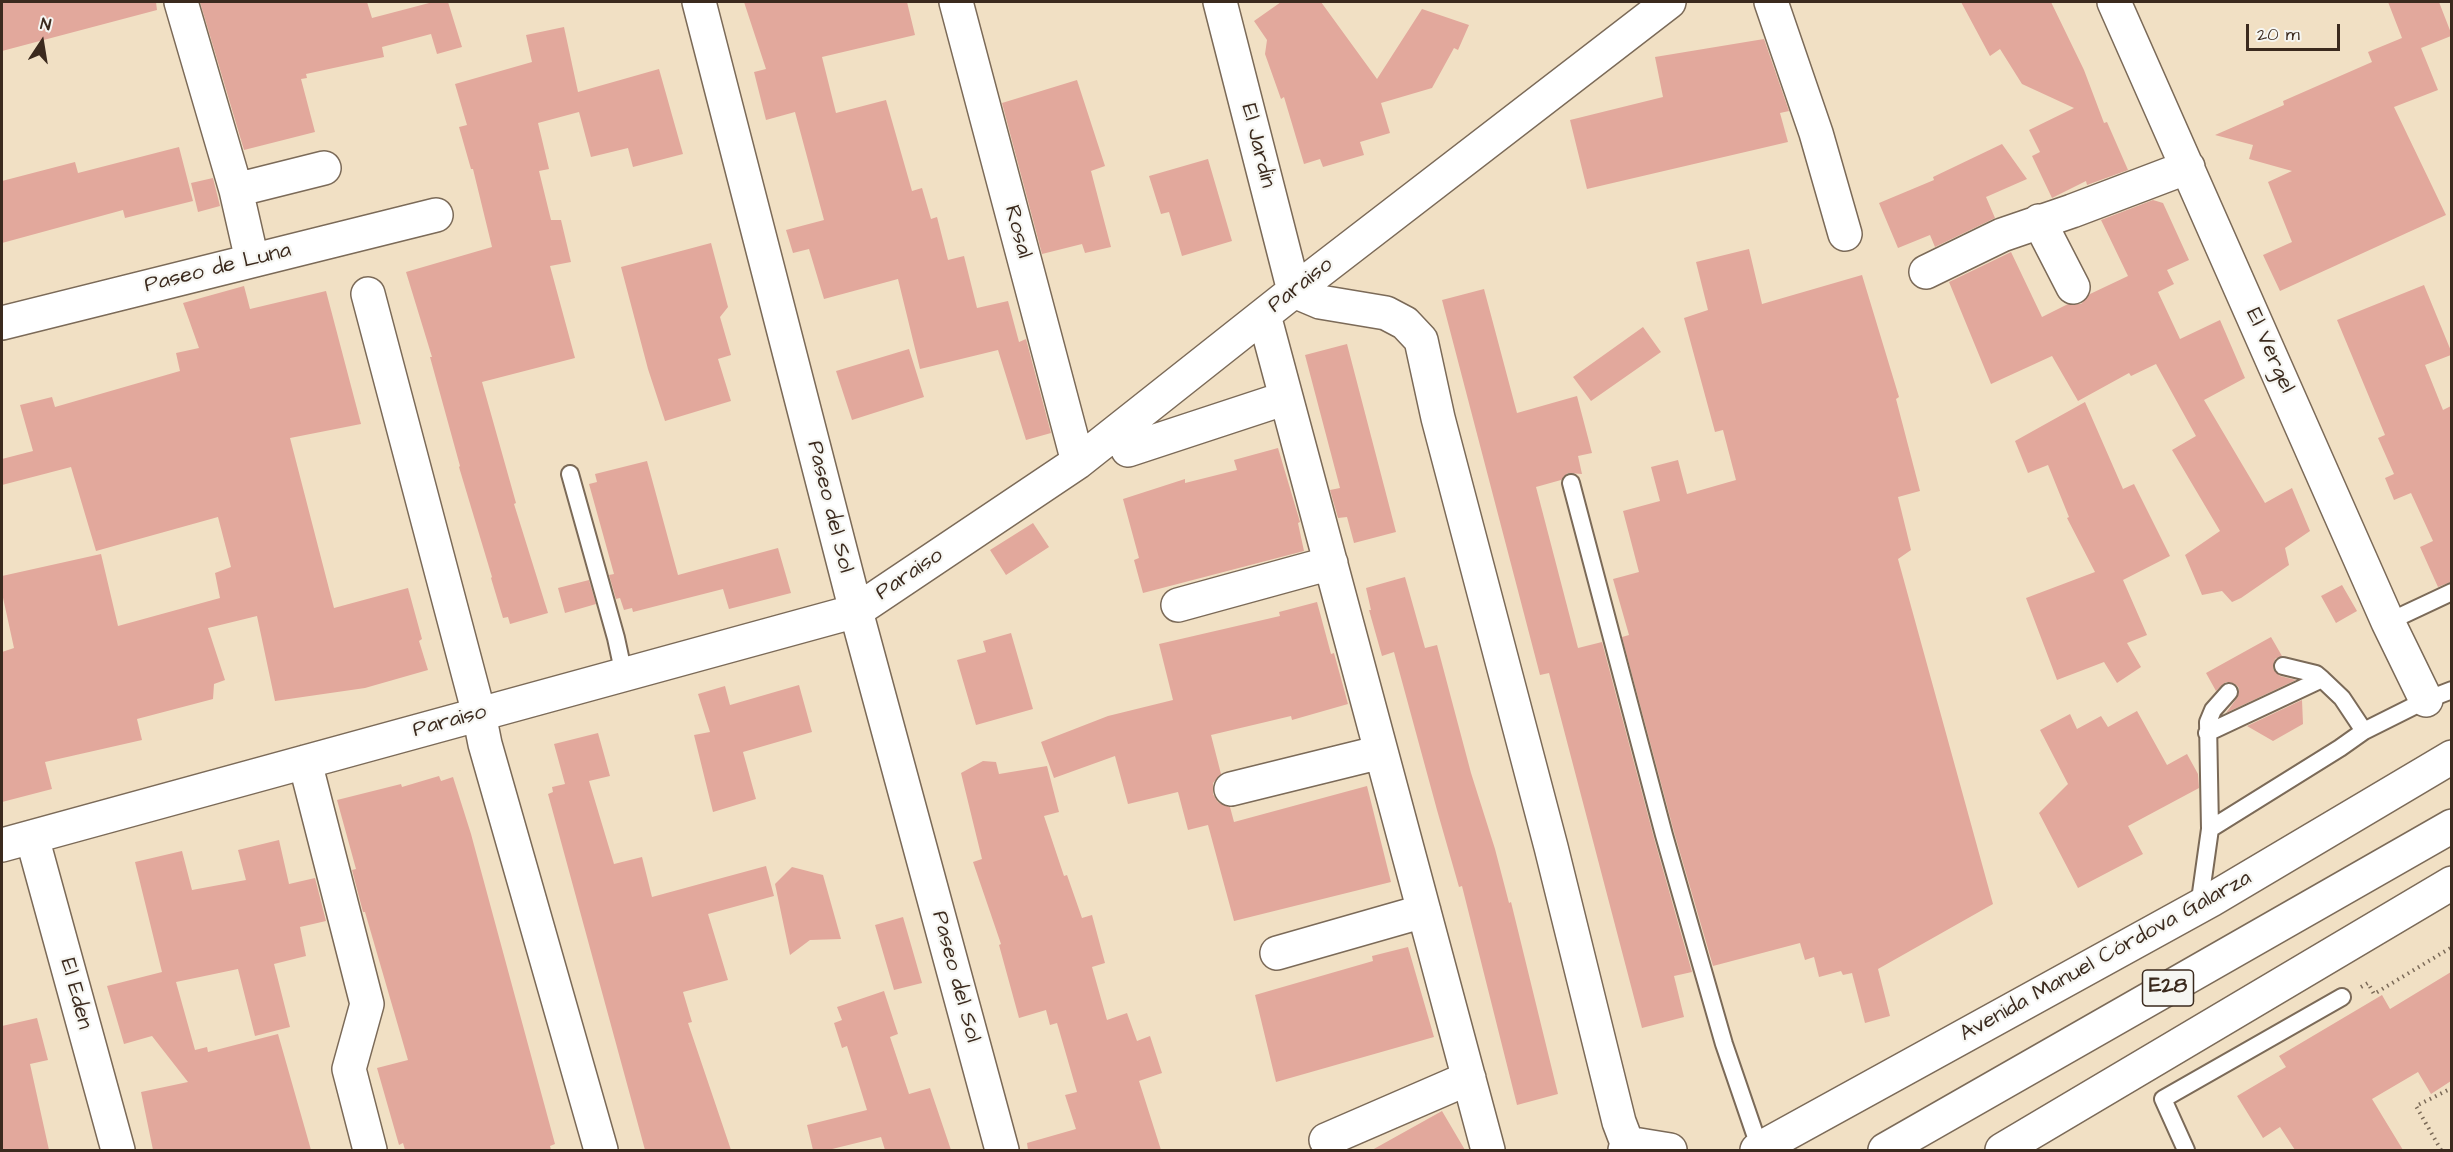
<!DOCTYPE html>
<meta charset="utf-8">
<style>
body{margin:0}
#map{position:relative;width:2453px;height:1152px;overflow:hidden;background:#f1e0c4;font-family:"Architects Daughter",sans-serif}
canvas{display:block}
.frame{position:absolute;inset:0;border:3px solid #3b2a1e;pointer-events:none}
.north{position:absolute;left:12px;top:12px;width:60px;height:60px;-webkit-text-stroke:4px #f6f6f2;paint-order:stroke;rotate:12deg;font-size:16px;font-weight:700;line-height:24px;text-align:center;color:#3b2a1e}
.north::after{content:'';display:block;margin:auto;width:21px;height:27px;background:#3b2a1e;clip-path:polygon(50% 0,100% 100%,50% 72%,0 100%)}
.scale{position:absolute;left:2246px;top:24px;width:94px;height:27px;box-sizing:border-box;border:3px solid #3b2a1e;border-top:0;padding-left:8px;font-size:18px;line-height:21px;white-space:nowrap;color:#3b2a1e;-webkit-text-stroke:4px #f6f6f2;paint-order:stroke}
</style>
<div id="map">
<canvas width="2453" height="1152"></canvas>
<div class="frame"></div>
<div class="north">N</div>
<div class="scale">20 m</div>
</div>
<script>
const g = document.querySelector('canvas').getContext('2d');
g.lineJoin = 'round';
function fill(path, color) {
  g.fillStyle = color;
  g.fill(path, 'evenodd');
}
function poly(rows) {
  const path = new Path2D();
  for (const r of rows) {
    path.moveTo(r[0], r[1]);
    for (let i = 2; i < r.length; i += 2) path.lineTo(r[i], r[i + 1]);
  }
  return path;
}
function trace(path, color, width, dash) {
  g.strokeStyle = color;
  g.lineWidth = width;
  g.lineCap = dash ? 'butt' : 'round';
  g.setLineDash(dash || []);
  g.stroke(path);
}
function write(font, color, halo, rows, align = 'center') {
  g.font = font + ' "Architects Daughter",sans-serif';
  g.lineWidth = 4.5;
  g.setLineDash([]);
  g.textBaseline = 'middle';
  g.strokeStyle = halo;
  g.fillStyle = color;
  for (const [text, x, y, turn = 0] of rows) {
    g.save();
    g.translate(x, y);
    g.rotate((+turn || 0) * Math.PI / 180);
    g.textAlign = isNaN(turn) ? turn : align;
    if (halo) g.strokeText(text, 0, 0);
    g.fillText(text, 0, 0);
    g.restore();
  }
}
const building = poly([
 [2,2,156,2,157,10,2,51],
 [200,2,367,2,372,18,433,2,448,2,462,47,437,54,431,34,382,47,384,57,306,74,307,78,301,79,315,132,244,150],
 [744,2,907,2,915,35,822,57,836,113,886,100,912,191,922,188,931,219,937,217,948,260,964,256,977,308,1008,301,1019,342,1026,339,1051,433,1026,440,998,350,920,369,898,279,824,299,809,249,793,253,786,230,824,220,795,112,766,120,754,72,766,69],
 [1281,2,1321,2,1377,79,1422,9,1469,25,1458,50,1454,48,1432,88,1381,103,1390,133,1360,142,1364,155,1323,167,1320,159,1304,164,1284,97,1281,99,1265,54,1267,40,1254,21],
 [1961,2,2051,2,2084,70,2104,123,2107,122,2128,170,2087,185,2086,181,2052,198,2032,156,2040,152,2029,130,2074,108,2022,84,2000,49,1990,56],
 [2388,2,2439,2,2451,33,2451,36,2421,48,2438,90,2394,107,2446,215,2280,291,2263,255,2292,242,2268,182,2292,171,2249,159,2253,145,2215,135,2284,105,2283,101,2372,62,2368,52,2402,38],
 [564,27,578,92,659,69,683,154,633,167,628,148,591,157,579,112,538,123,549,169,539,171,551,220,561,220,571,262,550,266,575,358,482,382,516,503,514,504,548,613,510,624,508,617,503,618,491,578,492,577,459,467,460,466,430,357,432,357,406,272,492,247,473,169,471,169,459,127,467,125,455,84,532,62,526,35],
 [1764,39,1789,111,1780,113,1788,142,1587,189,1570,120,1663,97,1655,57],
 [1077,80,1105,166,1091,171,1111,247,1085,253,1082,244,1042,254,1002,103],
 [2002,144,2027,179,1986,197,1995,218,1935,247,1930,235,1898,248,1879,203,1934,180,1933,177],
 [179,147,193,201,125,218,123,210,2,243,2,181,75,162,78,173],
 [1208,159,1232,241,1182,256,1169,212,1161,214,1149,176],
 [213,178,220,206,198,212,191,183],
 [2153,200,2163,203,2189,260,2167,270,2174,284,2158,292,2180,339,2220,320,2245,378,2204,400,2265,503,2292,488,2310,531,2285,548,2289,565,2241,598,2232,602,2222,591,2202,595,2185,555,2220,531,2172,450,2196,436,2156,364,2131,376,2129,373,2078,401,2052,356,1991,384,1949,282,2011,252,2042,317,2068,304,2081,304,2090,294,2128,276,2101,220],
 [711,243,728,307,720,317,731,355,718,359,731,401,665,421,648,369,621,267],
 [1749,249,1762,304,1862,275,1899,397,1896,399,1920,491,1898,497,1911,550,1898,559,1993,904,1878,969,1890,1016,1865,1023,1852,973,1843,975,1841,971,1819,977,1814,957,1805,960,1800,943,1713,966,1674,832,1622,637,1629,635,1613,579,1639,572,1623,511,1660,501,1651,467,1678,460,1687,494,1736,480,1723,430,1715,432,1684,318,1708,310,1696,262],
 [2424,285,2451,351,2451,355,2425,365,2443,410,2451,406,2451,582,2438,587,2420,547,2433,541,2411,493,2394,500,2385,478,2394,474,2378,438,2385,435,2337,320],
 [244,286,250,309,326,291,361,424,290,438,334,608,408,588,422,639,419,641,428,670,365,688,275,701,257,616,208,628,225,680,214,684,213,699,137,719,142,740,45,762,52,789,2,802,2,652,14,648,2,593,2,576,101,554,118,626,220,598,215,573,231,567,218,517,96,551,71,467,2,485,2,459,33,451,20,405,52,397,55,407,180,371,176,353,199,348,183,303],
 [1484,289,1517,413,1577,396,1592,453,1578,456,1582,474,1568,473,1561,480,1536,487,1578,648,1602,642,1654,838,1692,972,1674,976,1684,1017,1642,1028,1549,673,1540,675,1442,300],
 [1643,327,1661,352,1591,401,1573,377],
 [1347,344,1396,532,1354,543,1347,517,1338,518,1330,490,1340,488,1305,355],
 [909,349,924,397,852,420,836,371],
 [2085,402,2123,489,2134,484,2170,556,2123,580,2147,635,2127,643,2141,667,2117,683,2104,662,2057,680,2026,598,2095,572,2067,518,2069,517,2048,465,2028,473,2015,441],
 [1278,448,1300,522,1298,523,1304,551,1143,593,1134,560,1139,558,1123,499,1185,479,1185,483,1237,470,1234,460],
 [647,461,678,575,778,548,791,593,729,609,723,589,633,612,632,608,624,610,620,598,616,599,609,575,614,574,589,484,597,482,595,474],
 [1033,523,1049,547,1006,575,990,550],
 [1405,577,1425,648,1437,645,1471,773,1495,849,1509,903,1511,902,1558,1094,1517,1105,1462,886,1459,887,1437,810,1394,652,1382,656,1369,610,1371,610,1366,588],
 [589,580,596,604,565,613,558,588],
 [2342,585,2357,611,2336,623,2321,596],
 [1317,602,1331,654,1334,653,1348,704,1292,720,1291,716,1211,735,1221,774,1213,783,1213,794,1218,802,1230,807,1234,822,1367,786,1391,882,1234,921,1208,825,1188,830,1178,792,1128,804,1115,756,1054,778,1041,742,1108,716,1173,700,1159,644,1280,616,1279,612],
 [1011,633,1033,709,976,725,957,660,986,652,983,641],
 [2271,637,2282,656,2275,659,2273,669,2280,676,2296,680,2226,713,2237,698,2239,688,2235,684,2226,682,2216,691,2206,673],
 [799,685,812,732,743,752,756,799,713,812,694,735,710,732,698,694,725,686,730,705],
 [2302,700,2303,724,2273,741,2247,726],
 [2137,711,2167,765,2187,754,2198,774,2199,788,2128,826,2143,854,2078,888,2039,813,2068,784,2040,730,2070,714,2077,729,2101,716,2108,727],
 [598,733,610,776,589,781,614,864,642,857,652,897,766,866,774,896,708,914,728,980,683,992,692,1022,688,1023,731,1150,645,1150,548,794,553,792,552,787,565,784,554,744],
 [983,761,996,762,999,774,1047,766,1059,812,1044,816,1064,876,1067,875,1082,918,1092,915,1105,963,1092,967,1107,1020,1127,1013,1137,1041,1150,1036,1162,1073,1139,1081,1161,1150,1028,1150,1027,1143,1076,1129,1065,1095,1077,1092,1057,1023,1050,1025,1046,1010,1019,1018,999,945,1001,944,973,862,982,859,961,773],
 [439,776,441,781,453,777,471,834,555,1144,550,1146,551,1150,405,1150,403,1143,399,1145,377,1068,408,1060,365,912,363,912,352,870,356,869,337,800,401,784,402,787],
 [279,840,289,884,315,878,326,921,300,927,306,956,274,964,290,1027,255,1036,238,969,176,982,195,1050,207,1047,208,1052,278,1034,311,1150,153,1150,141,1092,188,1082,152,1036,124,1044,107,986,162,972,135,862,182,851,192,890,246,880,238,850],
 [792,867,823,875,841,939,810,940,790,955,775,884],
 [903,917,922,983,894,990,875,925],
 [1408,947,1434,1037,1276,1082,1255,995,1373,961,1372,956],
 [2451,972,2451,1081,2431,1094,2418,1072,2372,1099,2403,1150,2295,1150,2280,1127,2263,1138,2237,1096,2286,1067,2279,1056,2382,995,2390,1009],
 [884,991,898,1034,890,1037,909,1094,930,1088,951,1150,885,1150,881,1137,828,1150,813,1150,807,1125,867,1110,847,1046,842,1048,834,1023,842,1020,837,1007],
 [37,1018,48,1060,30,1064,49,1150,2,1150,2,1026],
 [1442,1111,1465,1150,1372,1150]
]);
const path = poly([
 [2361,987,2368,983,2374,994,2452,947],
 [2441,1150,2416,1106,2452,1088]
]);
const service = poly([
 [570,474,616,638,624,675],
 [1571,483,1664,835,1724,1044,1760,1149],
 [2388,622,2452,592],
 [2283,666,2316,674,2322,679,2342,698,2364,731],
 [2207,733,2322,679],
 [2210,829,2340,748,2364,731,2426,700,2452,690],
 [2199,907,2210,829,2208,722,2213,710,2229,692],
 [2186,1150,2163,1099,2342,997]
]);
const minor = poly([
 [181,2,236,190],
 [699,2,856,611,1002,1150],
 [956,2,1078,462],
 [1220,2,1294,291,1320,302,1386,313,1405,323,1421,340,1438,418,1551,847,1619,1122,1627,1143,1625,1150],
 [1771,2,1816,133,1845,234],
 [2114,2,2388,622,2426,700],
 [2039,221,2073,287],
 [252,260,236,190,324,168],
 [1926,272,2002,235,2072,211,2188,167],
 [368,294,479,714,485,744,601,1150],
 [1264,315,1488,1150],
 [2,323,436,215],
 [1128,450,1286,398],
 [1178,605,1331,563],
 [305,762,367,1004,349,1069,370,1150],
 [1231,789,1381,752],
 [32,837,118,1150],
 [2,845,856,611,1078,462,1294,291,1669,2],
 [1277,953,1424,911],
 [1326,1140,1469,1078],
 [1627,1143,1670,1150],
 [2002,1150,2452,883]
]);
const primary = poly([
 [1757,1150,2211,900,2452,757],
 [1885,1150,2452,826]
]);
const shields = [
 [2168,988,51]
];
const shieldNames = [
 ["E28",2168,988]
];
const streetNames = [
 ["El Jardin",1257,146,76],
 ["Rosal",1017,232,75],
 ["Paseo de Luna",218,269,-14],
 ["Paraiso",1301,286,-38],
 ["El Vergel",2269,351,66],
 ["Paseo del Sol",829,507,76],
 ["Paraiso",910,575,-34],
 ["Paraiso",450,722,-15],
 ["Avenida Manuel Córdova Galarza",2106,957,-29],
 ["Paseo del Sol",955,977,75],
 ["El Eden",75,994,75]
];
fill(building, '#e2a89c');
trace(service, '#7b6a58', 20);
trace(minor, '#7b6a58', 36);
trace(primary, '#7b6a58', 36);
trace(path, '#7b6a58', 4, [1.5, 4.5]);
trace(service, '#fff', 16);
trace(minor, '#fff', 33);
trace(primary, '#fff', 33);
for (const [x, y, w] of shields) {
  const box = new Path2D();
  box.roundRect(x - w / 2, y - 18, w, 36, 4.5);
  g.fillStyle = '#f6f6f2';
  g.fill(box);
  trace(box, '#3b2a1e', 1.5);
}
write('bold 21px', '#3b2a1e', null, shieldNames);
write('22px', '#3b2a1e', '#f6f6f2', streetNames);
</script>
